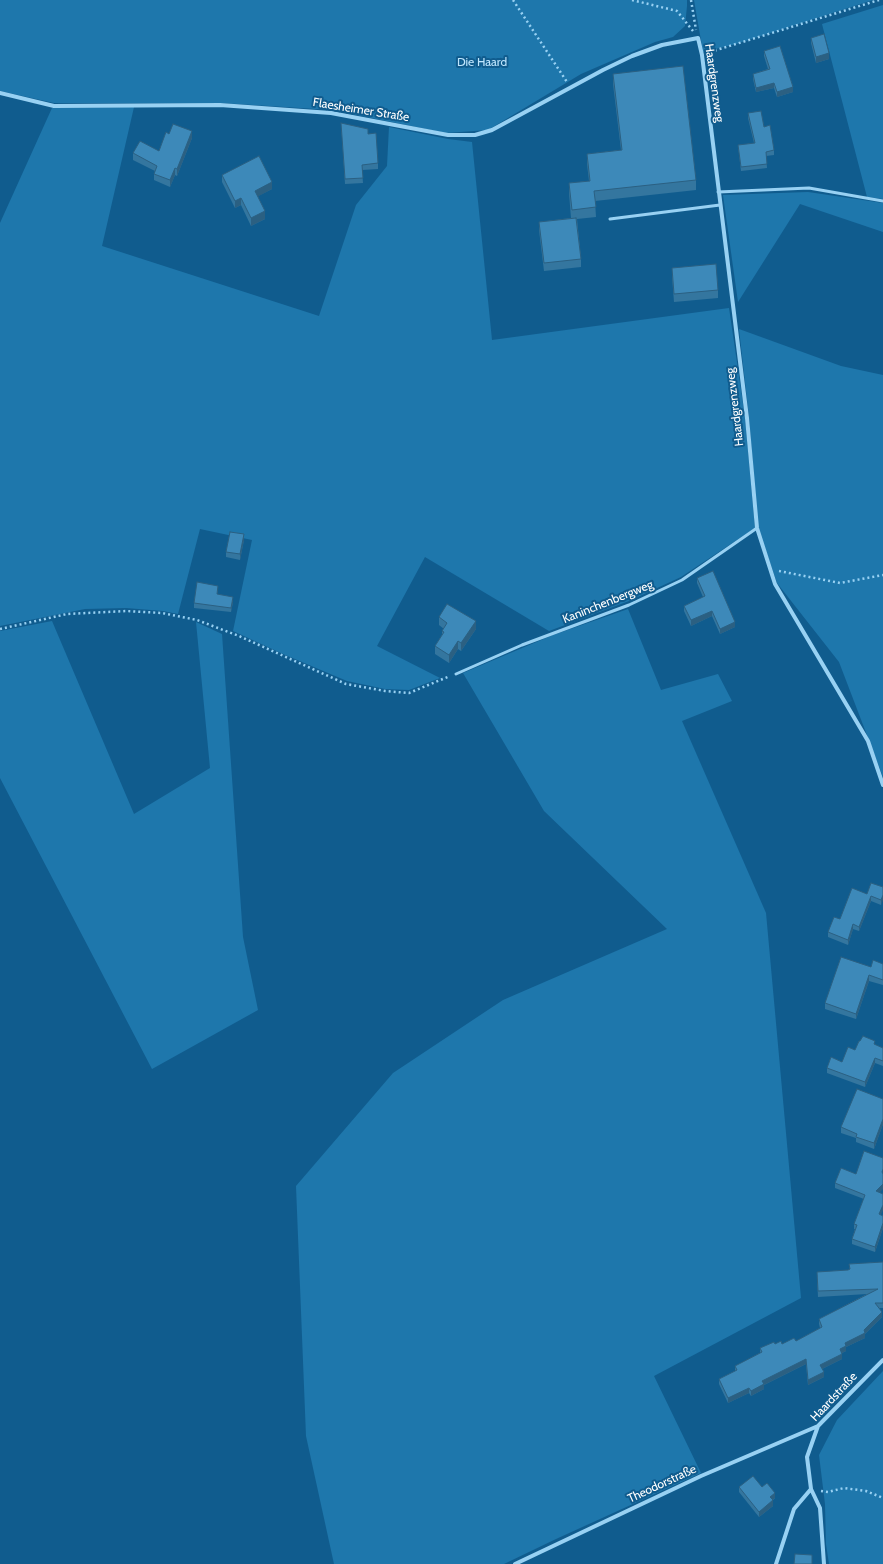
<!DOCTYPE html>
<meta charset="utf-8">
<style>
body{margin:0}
canvas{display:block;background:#105c8e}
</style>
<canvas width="883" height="1564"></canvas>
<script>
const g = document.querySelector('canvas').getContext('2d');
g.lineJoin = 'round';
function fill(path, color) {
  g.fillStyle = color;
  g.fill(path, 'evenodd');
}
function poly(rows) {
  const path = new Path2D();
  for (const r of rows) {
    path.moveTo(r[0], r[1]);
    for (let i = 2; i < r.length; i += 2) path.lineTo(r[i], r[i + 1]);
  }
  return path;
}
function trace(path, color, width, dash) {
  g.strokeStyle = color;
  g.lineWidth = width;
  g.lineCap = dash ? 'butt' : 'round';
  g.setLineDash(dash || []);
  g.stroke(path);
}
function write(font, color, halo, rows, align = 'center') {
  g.font = font + ' Cabin,sans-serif';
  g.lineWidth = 4;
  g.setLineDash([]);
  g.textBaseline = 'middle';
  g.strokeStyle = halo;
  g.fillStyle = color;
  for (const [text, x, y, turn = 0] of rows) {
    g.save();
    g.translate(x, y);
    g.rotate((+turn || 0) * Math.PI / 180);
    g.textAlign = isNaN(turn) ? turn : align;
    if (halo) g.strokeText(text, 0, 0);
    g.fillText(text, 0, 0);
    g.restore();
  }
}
const green = poly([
 [0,0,687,0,687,6,685,26,673,37,655,42,581,74,488,130,446,133,332,110,221,103,54,103,0,91],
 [694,0,873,0,736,44,703,52],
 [883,5,883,199,867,197,822,24],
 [134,107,102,246,319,316,356,205,387,166,389,127,448,139,472,142,492,340,729,308,745,417,755,528,681,577,629,601,549,631,425,557,377,646,440,678,409,690,385,689,347,681,283,654,233,631,252,540,200,529,178,614,163,611,126,608,85,609,0,626,0,223,52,108],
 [808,192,883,203,883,232,800,204,738,302,723,195],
 [739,329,841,366,883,375,883,777,839,662,777,583,758,528,749,417],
 [628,609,661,690,718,674,732,701,682,721,766,913,801,1298,654,1376,701,1473,556,1539,504,1564,334,1564,306,1436,296,1186,393,1073,503,1000,667,929,544,811,463,673,553,635],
 [52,621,134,814,210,768,196,622,222,634,243,937,258,1010,152,1069,0,778,0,631],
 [883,1371,883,1564,829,1564,826,1544,825,1504,819,1455,837,1420]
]);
const path = poly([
 [513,0,567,82],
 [632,0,677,11,693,31],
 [691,0,696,30],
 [710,52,879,0],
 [779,571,840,583,883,575],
 [0,629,67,614,126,611,162,613,197,620,239,636,346,684,385,691,409,693,450,676],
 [821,1491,828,1492,844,1488,866,1491,883,1498]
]);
const service = poly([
 [718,192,809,188,883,201],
 [610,219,720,205],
 [456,674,522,645,629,605,682,580,757,528]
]);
const minor = poly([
 [0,93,54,106,220,105,331,113,448,135,475,135,492,130,603,70,632,56,662,45,698,38,702,55,747,418,757,528,775,584,868,741,883,785],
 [515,1564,701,1476,818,1426],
 [776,1564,794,1509,811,1489],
 [824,1564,820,1508,811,1489,807,1457,818,1426,883,1360]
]);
const wall = poly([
 [811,38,829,59,816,63,811,43],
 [764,51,793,92,777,97,774,88,756,92,753,79,753,74,768,69,764,56],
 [613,74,696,180,696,190,595,201,596,217,577,219,581,259,581,267,544,271,539,230,539,222,571,218,569,193,569,183,589,181,587,164,587,154,621,150,613,84],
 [748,113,764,127,774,150,774,155,766,156,767,168,741,171,738,145,754,143,748,118],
 [341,123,378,163,378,169,362,170,363,183,345,184],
 [169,134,192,138,177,176,175,175,170,187,154,180,154,174,155,171,133,160,133,153,159,151],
 [222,175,272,189,258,196,265,219,251,226,241,205,235,208,222,182],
 [672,268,718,290,718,298,674,302,672,276],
 [244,540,240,560,226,557,226,552],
 [697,578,735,627,720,634,712,616,691,626,684,611,684,606,703,597,697,583],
 [218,590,217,594,233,602,231,612,194,608,194,603],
 [439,617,476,629,461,651,458,649,449,663,435,654,435,646,442,635,442,631,444,629,439,625],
 [883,887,881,905,871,901,859,931,853,929,848,945,828,937,828,932,840,919,867,894],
 [883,964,883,985,869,981,856,1019,825,1009,825,1003,871,967],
 [875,1045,883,1048,883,1066,875,1063,865,1087,827,1073,827,1068,842,1062,855,1050],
 [883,1099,883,1124,874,1149,856,1142,856,1138,841,1133,841,1127],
 [835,1183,879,1193,881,1215,883,1216,883,1228,875,1252,852,1244,852,1239,855,1229,854,1229,854,1224,864,1199,835,1188],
 [883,1262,883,1308,879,1308,882,1317,865,1334,865,1338,846,1347,846,1351,842,1353,842,1359,822,1369,824,1377,808,1385,806,1364,764,1385,764,1389,751,1396,749,1393,728,1403,719,1384,719,1379,735,1371,735,1366,760,1353,760,1348,775,1344,782,1344,796,1341,820,1328,819,1324,819,1319,867,1294,818,1297,817,1277,848,1270,850,1270,849,1264],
 [739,1487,762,1487,775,1498,773,1500,773,1506,759,1517,739,1492]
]);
const shadedWall = poly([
 [829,53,829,59,816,63,816,57],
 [774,83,774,88,756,92,756,88],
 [793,87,793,92,777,97,777,92],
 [192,131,192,138,177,176,177,169],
 [175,168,175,175,170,187,170,180],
 [272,182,272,189,255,198,255,191],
 [241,198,241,205,235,208,235,201],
 [265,211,265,219,251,226,251,218],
 [244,534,244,540,240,560,240,554],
 [233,597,233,602,231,612,231,608],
 [712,611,712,616,691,626,691,620],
 [476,621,476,629,461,651,461,643],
 [735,622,735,627,720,634,720,629],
 [458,641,458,649,449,663,449,655],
 [883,895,883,900,881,905,881,900],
 [871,896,871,901,859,931,859,927],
 [853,924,853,929,848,945,848,940],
 [869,975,869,981,856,1019,856,1014],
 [875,1058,875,1063,865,1087,865,1082],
 [883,1119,883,1124,874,1149,874,1143],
 [883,1184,883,1189,876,1196,876,1191],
 [883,1205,883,1210,879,1219,879,1214],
 [883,1223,883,1228,875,1252,875,1247],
 [882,1312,882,1317,865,1334,865,1338,846,1347,846,1351,840,1354,840,1349,845,1343,864,1330],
 [842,1354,842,1359,820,1370,820,1365],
 [806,1359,806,1364,764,1385,764,1389,751,1396,751,1391,762,1381],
 [824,1372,824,1377,808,1385,808,1380],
 [749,1388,749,1393,728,1403,728,1398],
 [775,1493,775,1498,770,1502,770,1497],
 [773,1500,773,1506,759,1517,759,1512]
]);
const building = poly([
 [824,34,829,53,816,57,811,38,824,34],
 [780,46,793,87,777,92,774,83,756,88,753,74,770,69,764,51,780,46],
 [683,66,696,180,594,191,596,207,572,210,569,183,590,181,587,154,622,150,613,74,683,66],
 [761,111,764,127,770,125,774,150,766,152,767,164,741,167,738,145,755,143,748,113,761,111],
 [341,123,368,129,368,134,376,133,378,163,362,165,363,178,345,179,341,123],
 [173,124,192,131,177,169,175,168,170,180,154,174,157,166,133,153,140,141,159,151,166,132,169,134,173,124],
 [259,156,272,182,255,191,265,211,251,218,241,198,235,201,222,175,259,156],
 [576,218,581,259,544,263,539,222,576,218],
 [716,264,718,290,674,294,672,268,716,264],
 [230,532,244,534,240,554,226,552,230,532],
 [713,571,735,622,720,629,712,611,691,620,684,606,705,596,697,578,713,571],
 [197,582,218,586,217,594,233,597,231,608,194,603,197,582],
 [447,604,476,621,461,643,458,641,449,655,435,646,444,632,442,631,447,623,439,617,447,604],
 [871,883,883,887,883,895,881,900,871,896,859,927,853,924,848,940,828,932,834,917,840,919,852,888,867,894,871,883],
 [841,957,871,967,873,960,883,964,883,980,869,975,856,1014,825,1003,841,957],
 [863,1036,875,1041,874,1044,883,1048,883,1061,875,1058,865,1082,827,1068,831,1057,842,1062,848,1047,855,1050,859,1041,860,1041,863,1036],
 [857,1089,883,1099,883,1119,874,1143,856,1137,857,1134,841,1127,857,1089],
 [864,1151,883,1158,883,1169,882,1172,883,1174,883,1184,876,1191,883,1194,883,1205,879,1214,883,1216,883,1223,875,1247,852,1239,857,1225,854,1224,865,1195,835,1183,841,1168,856,1174,864,1151],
 [883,1262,883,1303,875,1303,882,1312,864,1330,865,1333,845,1343,846,1346,840,1349,842,1354,820,1365,824,1372,808,1380,806,1359,762,1381,764,1384,751,1391,749,1388,728,1398,719,1379,737,1370,735,1366,762,1352,760,1348,774,1342,775,1344,781,1341,782,1344,794,1338,796,1341,822,1327,819,1319,878,1289,818,1291,817,1272,848,1270,850,1269,849,1264,883,1262],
 [753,1476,762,1487,767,1483,775,1493,770,1497,773,1500,759,1512,739,1487,753,1476],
 [795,1554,812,1555,812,1564,794,1564,795,1554]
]);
const parkNames = [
 ["Die Haard",482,62]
];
const streetNames = [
 ["Haardgrenzweg",714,83,82],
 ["Flaesheimer Straße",361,110,9],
 ["Haardgrenzweg",735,407,-97],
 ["Kaninchenbergweg",608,602,-22],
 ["Haardstraße",834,1397,-47],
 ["Theodorstraße",662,1484,-25]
];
fill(green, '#1e77ac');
trace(path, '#98d1f3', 2.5, [2, 3]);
trace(service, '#98d1f3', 3);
trace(minor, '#98d1f3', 4);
fill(wall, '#34769f');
fill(shadedWall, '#2b6082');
fill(building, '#3d89b9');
trace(building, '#2b6082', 1);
write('12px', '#bfe6fe', '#105c8e', parkNames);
write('12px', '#fff', '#105c8e', streetNames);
</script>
